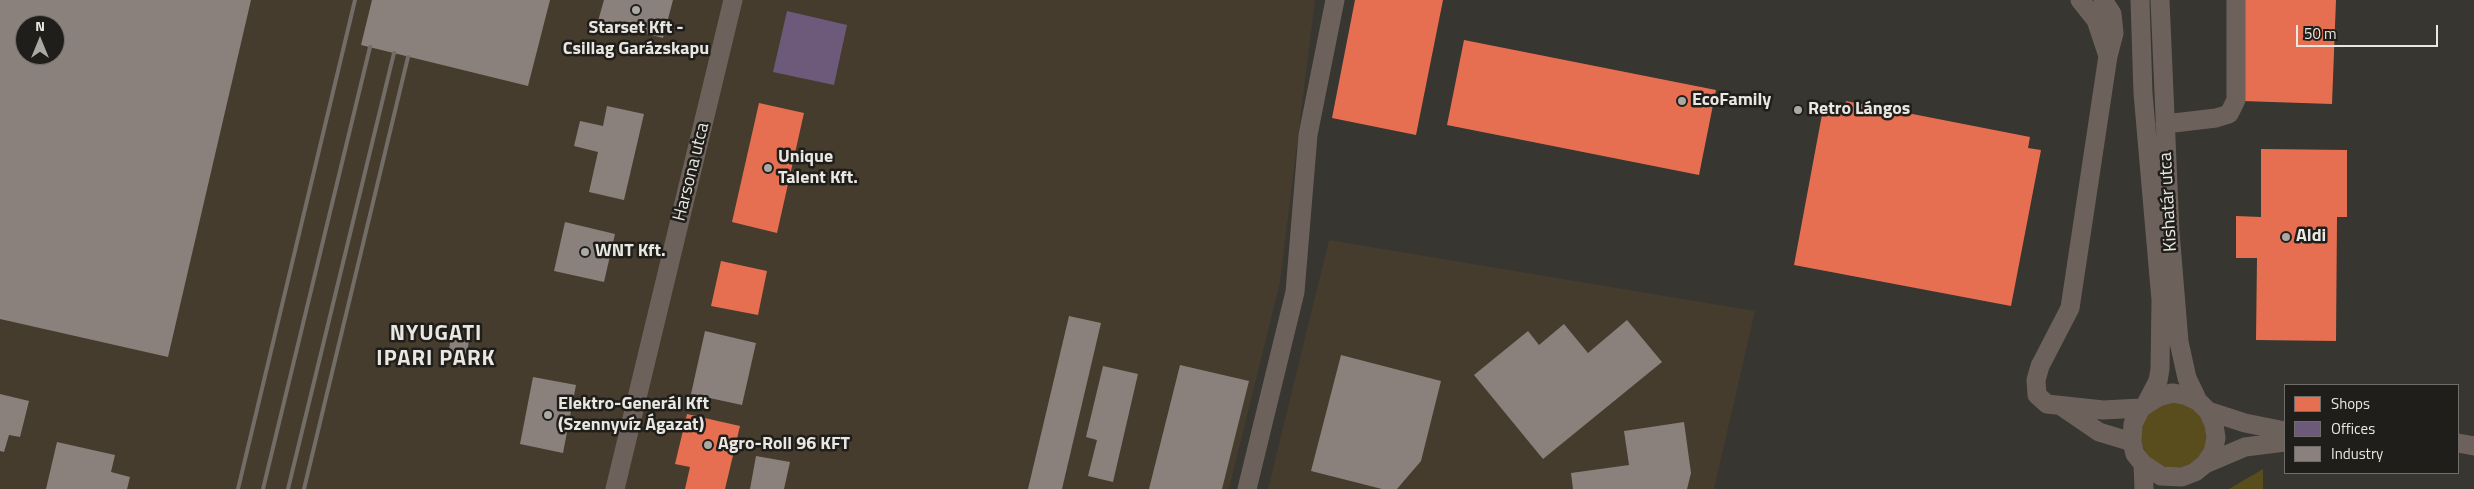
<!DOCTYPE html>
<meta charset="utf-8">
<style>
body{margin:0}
#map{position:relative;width:2474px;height:489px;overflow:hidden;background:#373630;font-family:"Titillium Web",sans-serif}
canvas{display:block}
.legend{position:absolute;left:2284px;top:384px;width:175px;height:90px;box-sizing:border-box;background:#201e1a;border:1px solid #706e6a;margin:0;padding:6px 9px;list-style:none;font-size:15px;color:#e9e7e1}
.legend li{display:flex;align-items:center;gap:10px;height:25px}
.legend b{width:25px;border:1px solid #706e6a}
.north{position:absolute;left:15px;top:15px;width:50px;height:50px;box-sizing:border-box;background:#201e1a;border:1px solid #706e6a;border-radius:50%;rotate:0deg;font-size:14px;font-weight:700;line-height:20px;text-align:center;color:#e9e7e1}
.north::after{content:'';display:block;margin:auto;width:18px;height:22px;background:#aba9a3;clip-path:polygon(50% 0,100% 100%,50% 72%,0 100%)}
.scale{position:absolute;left:2296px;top:25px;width:142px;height:22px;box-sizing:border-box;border:2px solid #e9e7e1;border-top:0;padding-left:6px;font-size:15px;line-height:18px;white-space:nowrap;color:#e9e7e1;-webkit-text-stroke:4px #201e1a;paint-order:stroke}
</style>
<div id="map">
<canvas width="2474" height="489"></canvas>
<ul class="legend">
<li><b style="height:14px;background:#e76f51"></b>Shops</li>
<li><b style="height:14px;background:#6d597a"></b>Offices</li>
<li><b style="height:14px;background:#8a817c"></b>Industry</li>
</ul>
<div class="north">N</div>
<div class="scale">50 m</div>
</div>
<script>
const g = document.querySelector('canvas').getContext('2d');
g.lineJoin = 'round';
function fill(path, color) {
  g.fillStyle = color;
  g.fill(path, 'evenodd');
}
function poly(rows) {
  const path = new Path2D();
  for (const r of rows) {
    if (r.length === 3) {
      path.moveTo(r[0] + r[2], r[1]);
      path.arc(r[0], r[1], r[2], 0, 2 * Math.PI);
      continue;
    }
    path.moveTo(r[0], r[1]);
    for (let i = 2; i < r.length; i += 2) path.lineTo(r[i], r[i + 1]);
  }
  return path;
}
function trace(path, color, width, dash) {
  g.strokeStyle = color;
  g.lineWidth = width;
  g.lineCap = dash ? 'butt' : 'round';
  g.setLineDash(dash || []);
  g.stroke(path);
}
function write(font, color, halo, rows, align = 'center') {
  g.font = font + ' "Titillium Web",sans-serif';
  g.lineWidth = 5;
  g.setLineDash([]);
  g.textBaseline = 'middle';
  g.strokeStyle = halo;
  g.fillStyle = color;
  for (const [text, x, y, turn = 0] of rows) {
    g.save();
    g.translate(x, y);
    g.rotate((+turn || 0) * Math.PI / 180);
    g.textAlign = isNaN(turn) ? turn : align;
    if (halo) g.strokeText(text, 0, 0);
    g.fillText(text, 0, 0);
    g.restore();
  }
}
const industrial = poly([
 [0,0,1315,0,1280,282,1229,489,0,489],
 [25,25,55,25,55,55,25,55],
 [1329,240,1755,311,1714,489,1268,489]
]);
const green = poly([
 [2174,435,33],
 [2263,469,2263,489,2229,489]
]);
const shops = poly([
 [1355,0,1443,0,1416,135,1332,118],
 [2245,0,2336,0,2332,104,2242,101],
 [1464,40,1716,90,1699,175,1447,125],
 [1846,101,2030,137,2028,148,2041,150,2011,306,1794,265,1823,109,1843,113],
 [759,103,804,113,777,233,732,222],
 [2261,149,2347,150,2347,217,2337,217,2336,341,2256,340,2257,258,2236,258,2236,216,2261,217],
 [721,261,767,271,758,315,711,306],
 [687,414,740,426,725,489,685,489,690,467,675,464]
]);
const offices = poly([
 [787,11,847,25,834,85,773,72]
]);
const industry = poly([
 [0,0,251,0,168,357,0,319],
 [25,25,55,25,55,55,25,55],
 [372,0,550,0,528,86,361,45],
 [604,0,673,0,663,38,598,21],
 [607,106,644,114,624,200,589,192,598,152,574,146,580,121,603,126],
 [565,222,615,234,604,282,554,271],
 [1069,316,1101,323,1062,489,1028,489],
 [1627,320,1662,362,1543,459,1474,375,1528,331,1539,345,1564,324,1588,353],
 [705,331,756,343,742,405,691,394],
 [451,337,469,341,466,358,448,355],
 [1341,355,1441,381,1421,461,1397,489,1382,489,1311,471],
 [1180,365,1249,381,1222,489,1149,489],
 [1103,366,1138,374,1113,482,1088,476,1097,440,1086,437],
 [533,377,576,385,563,453,520,444],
 [0,394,29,401,20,437,9,435,4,452,0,451],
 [1684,422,1691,473,1687,489,1573,489,1571,473,1629,465,1624,431],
 [57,442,115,455,111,472,130,477,127,489,46,489],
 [756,456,790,462,784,489,750,489]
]);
const street = poly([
 [2080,0,2096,20,2108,56],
 [2103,0,2112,14,2114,33,2108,56,2070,308,2040,366,2036,380,2037,395,2047,404,2103,410,2141,408],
 [2140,0,2143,93,2161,300,2160,369,2158,381,2146,404],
 [2160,0,2170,232,2179,342,2187,378,2198,401],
 [2165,124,2216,118,2229,114,2236,100,2236,0],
 [2061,406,2099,432,2132,442],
 [2208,411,2245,423,2285,431],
 [2458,443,2474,446],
 [2143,464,2144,489],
 [2205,464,2213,452,2216,438,2214,424,2208,411,2198,401,2185,395,2172,393,2158,397,2141,408,2133,424,2132,442,2135,454,2143,464,2161,476,2182,477,2195,472,2205,464,2245,447,2285,442],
 [615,489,733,0],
 [1247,489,1295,292,1308,135,1335,0]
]);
const rail = poly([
 [238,489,355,0],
 [263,489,370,47],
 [288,489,394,53],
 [304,489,408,57]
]);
const markers = [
 [636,10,5,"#aba9a3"],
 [1682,101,5,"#aba9a3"],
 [1798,110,5,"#aba9a3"],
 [768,168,5,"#aba9a3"],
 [2286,237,5,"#aba9a3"],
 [585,252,5,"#aba9a3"],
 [548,415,5,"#aba9a3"],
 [708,445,5,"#aba9a3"]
];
const poiNames = [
 ["Starset Kft -",636,29,"center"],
 ["Csillag Garázskapu",636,50,"center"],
 ["EcoFamily",1692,101],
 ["Retro Lángos",1808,110],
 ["Unique",778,158],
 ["Talent Kft.",778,179],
 ["Aldi",2296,237],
 ["WNT Kft.",595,252],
 ["Elektro-Generál Kft",558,405],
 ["(Szennyvíz Ágazat)",558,426],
 ["Agro-Roll 96 KFT",718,445]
];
const streetNames = [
 ["Harsona utca",692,172,-76],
 ["Kishatár utca",2169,202,-93]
];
const districtNames = [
 ["NYUGATI",436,335],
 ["IPARI PARK",436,360]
];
fill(industrial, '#453c2d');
fill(green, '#594c1d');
fill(shops, '#e76f51');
fill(offices, '#6d597a');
fill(industry, '#8a817c');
trace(street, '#6d625b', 19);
trace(rail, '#736d68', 4);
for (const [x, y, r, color] of markers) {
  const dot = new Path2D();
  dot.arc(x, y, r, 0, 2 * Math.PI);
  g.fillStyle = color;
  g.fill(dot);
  trace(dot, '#201e1a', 2);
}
write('bold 18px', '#e9e7e1', '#201e1a', poiNames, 'left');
write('18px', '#e9e7e1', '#201e1a', streetNames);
g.letterSpacing = '1px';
write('bold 22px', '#e9e7e1', '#201e1a', districtNames);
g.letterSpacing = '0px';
</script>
